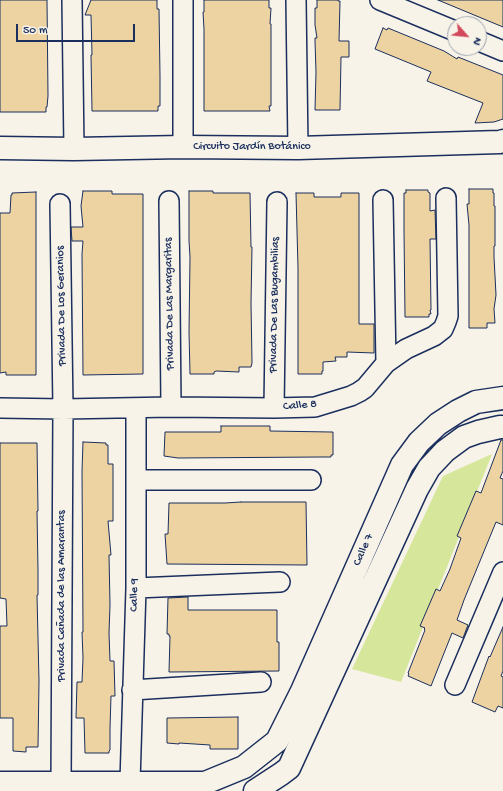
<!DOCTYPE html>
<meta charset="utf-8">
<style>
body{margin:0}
#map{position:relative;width:503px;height:791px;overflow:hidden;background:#f7f3e8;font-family:"Gochi Hand",sans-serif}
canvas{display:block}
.north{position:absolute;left:447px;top:16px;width:40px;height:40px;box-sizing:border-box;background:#f7f3e8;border:1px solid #9fa5b1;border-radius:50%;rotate:117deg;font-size:11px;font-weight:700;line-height:16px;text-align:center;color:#1b2f5e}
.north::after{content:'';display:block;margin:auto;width:14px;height:18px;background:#d1495b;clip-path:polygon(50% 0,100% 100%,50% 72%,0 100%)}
.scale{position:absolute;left:16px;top:24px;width:119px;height:18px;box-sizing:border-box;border:2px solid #1b2f5e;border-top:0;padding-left:5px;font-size:12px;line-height:14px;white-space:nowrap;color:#1b2f5e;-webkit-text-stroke:3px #f7f3e8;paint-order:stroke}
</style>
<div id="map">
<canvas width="503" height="791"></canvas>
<div class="north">N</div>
<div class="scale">50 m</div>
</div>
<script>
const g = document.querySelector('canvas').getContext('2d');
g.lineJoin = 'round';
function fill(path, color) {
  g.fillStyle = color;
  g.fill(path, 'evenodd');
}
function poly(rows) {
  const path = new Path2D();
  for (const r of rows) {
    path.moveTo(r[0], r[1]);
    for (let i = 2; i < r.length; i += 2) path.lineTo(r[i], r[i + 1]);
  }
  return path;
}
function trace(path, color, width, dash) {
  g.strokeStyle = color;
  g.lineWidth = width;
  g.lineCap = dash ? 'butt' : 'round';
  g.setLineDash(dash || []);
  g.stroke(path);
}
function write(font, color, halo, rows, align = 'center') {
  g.font = font + ' "Gochi Hand",sans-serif';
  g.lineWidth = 3;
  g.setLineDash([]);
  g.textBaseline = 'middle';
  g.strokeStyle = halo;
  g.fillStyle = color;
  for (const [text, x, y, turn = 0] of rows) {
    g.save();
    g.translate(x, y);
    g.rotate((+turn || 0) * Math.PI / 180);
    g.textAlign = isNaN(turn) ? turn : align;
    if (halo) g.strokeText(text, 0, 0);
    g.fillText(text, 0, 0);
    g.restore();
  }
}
const green = poly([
 [492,454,401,682,352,669,443,476]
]);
const building = poly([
 [0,0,47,0,48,96,47,107,46,107,46,112,0,112,0,0],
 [91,0,157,0,157,9,159,9,160,76,160,106,158,106,158,111,92,111,91,55,92,55,91,15,85,15,91,0],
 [204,0,269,0,269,8,271,8,270,24,271,24,271,106,269,106,270,111,204,111,204,29,203,12,204,12,204,0],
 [317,0,338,0,338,1,340,1,339,41,349,41,349,57,341,57,340,110,315,110,316,72,315,41,315,38,317,38,315,25,315,8,317,8,317,0],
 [438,0,503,0,503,27,491,22,438,0],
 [383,28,387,30,388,28,444,51,457,59,458,57,503,75,503,119,494,122,475,123,483,103,427,81,431,72,375,49,383,28],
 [469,189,493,189,493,193,494,193,494,206,495,206,495,246,494,246,494,257,496,295,494,309,495,323,487,323,487,328,469,328,469,225,467,204,469,204,469,189],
 [406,190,428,190,428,192,430,193,430,211,435,210,436,239,430,239,431,310,430,310,431,314,429,314,429,317,405,317,404,231,404,193,406,193,406,190],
 [83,191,112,191,112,194,143,194,143,374,83,375,82,254,83,241,72,241,71,227,83,227,81,206,83,191],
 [189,191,213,191,213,193,250,193,251,247,252,247,251,303,252,363,251,367,239,367,239,372,216,371,214,372,214,374,190,374,189,332,190,257,189,241,189,191],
 [36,192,36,375,6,375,6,372,0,373,0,213,10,213,11,195,12,195,12,193,36,192],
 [296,193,314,193,314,197,341,197,341,193,359,193,359,324,374,324,374,353,347,352,347,357,335,357,336,361,323,362,323,371,322,371,322,374,298,374,298,268,296,193],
 [221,426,270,426,270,431,331,432,333,432,333,455,331,455,331,457,320,457,178,458,164,456,165,432,221,432,221,426],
 [501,440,503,440,503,471,500,478,503,479,503,525,496,522,464,600,457,620,468,625,463,638,452,633,431,686,408,676,409,674,408,673,425,630,424,629,425,628,420,626,436,589,440,591,450,569,461,538,457,536,476,491,481,493,501,440],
 [83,442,106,443,106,445,108,445,108,464,113,464,113,521,108,521,111,555,109,555,110,605,109,633,110,661,114,661,115,696,111,696,110,728,110,750,109,751,109,753,85,753,84,718,76,718,77,682,82,682,83,658,82,632,83,632,82,471,83,442],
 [0,443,37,443,38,511,37,511,38,570,38,595,37,595,39,681,38,747,26,747,26,752,13,751,13,718,0,718,0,626,7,626,6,599,0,598,0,443],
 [241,502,306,502,307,565,167,564,165,534,168,534,169,503,225,503,241,502],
 [188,597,188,610,277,610,277,642,279,642,279,671,169,672,170,636,169,636,169,634,167,634,168,598,188,597],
 [503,627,503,671,501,676,503,677,503,708,498,706,495,712,472,702,489,656,490,657,503,627],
 [238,717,238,749,210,749,210,745,179,743,179,744,167,743,167,718,238,717]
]);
const street = poly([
 [72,0,74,149],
 [296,0,298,148],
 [380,0,455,31],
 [479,41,503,51],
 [183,147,183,0],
 [383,200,386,363],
 [169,201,171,407],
 [60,204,63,409,61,783],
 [0,408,63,409,171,407,274,408,315,407,351,396,359,392,365,388,386,363,406,349,434,336,443,329,446,322,448,316,446,198],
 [274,408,277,202],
 [136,480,311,480],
 [136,588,280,582],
 [455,685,503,572],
 [132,690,261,682],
 [130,782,136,588,136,408]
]);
const secondary = poly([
 [0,148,74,149,183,147,298,148,500,142,503,141],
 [0,783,205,783,244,767,277,741,302,691,402,465,419,442,438,424,458,411,476,402,503,398],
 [255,791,281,774,289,768,417,489,429,468,445,451,464,437,478,432,500,427,503,427]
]);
const streetNames = [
 ["Circuito Jardín Botánico",252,147],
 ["Privada De Las Margaritas",170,304,-91],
 ["Privada De Las Bugambilias",275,305,-89],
 ["Privada De Los Geranios",62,306,-91],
 ["Calle 8",300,406,-5],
 ["Calle 7",364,550,-66],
 ["Calle 9",135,595,-89],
 ["Privada Cañada de las Amarantas",62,596,-90]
];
fill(green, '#d6e69a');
fill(building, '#edd3a2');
trace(building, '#1b2f5e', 1);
trace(street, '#1b2f5e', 22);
trace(secondary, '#1b2f5e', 25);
trace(street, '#f7f3e8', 19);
trace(secondary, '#f7f3e8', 22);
write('12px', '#1b2f5e', '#f7f3e8', streetNames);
</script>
